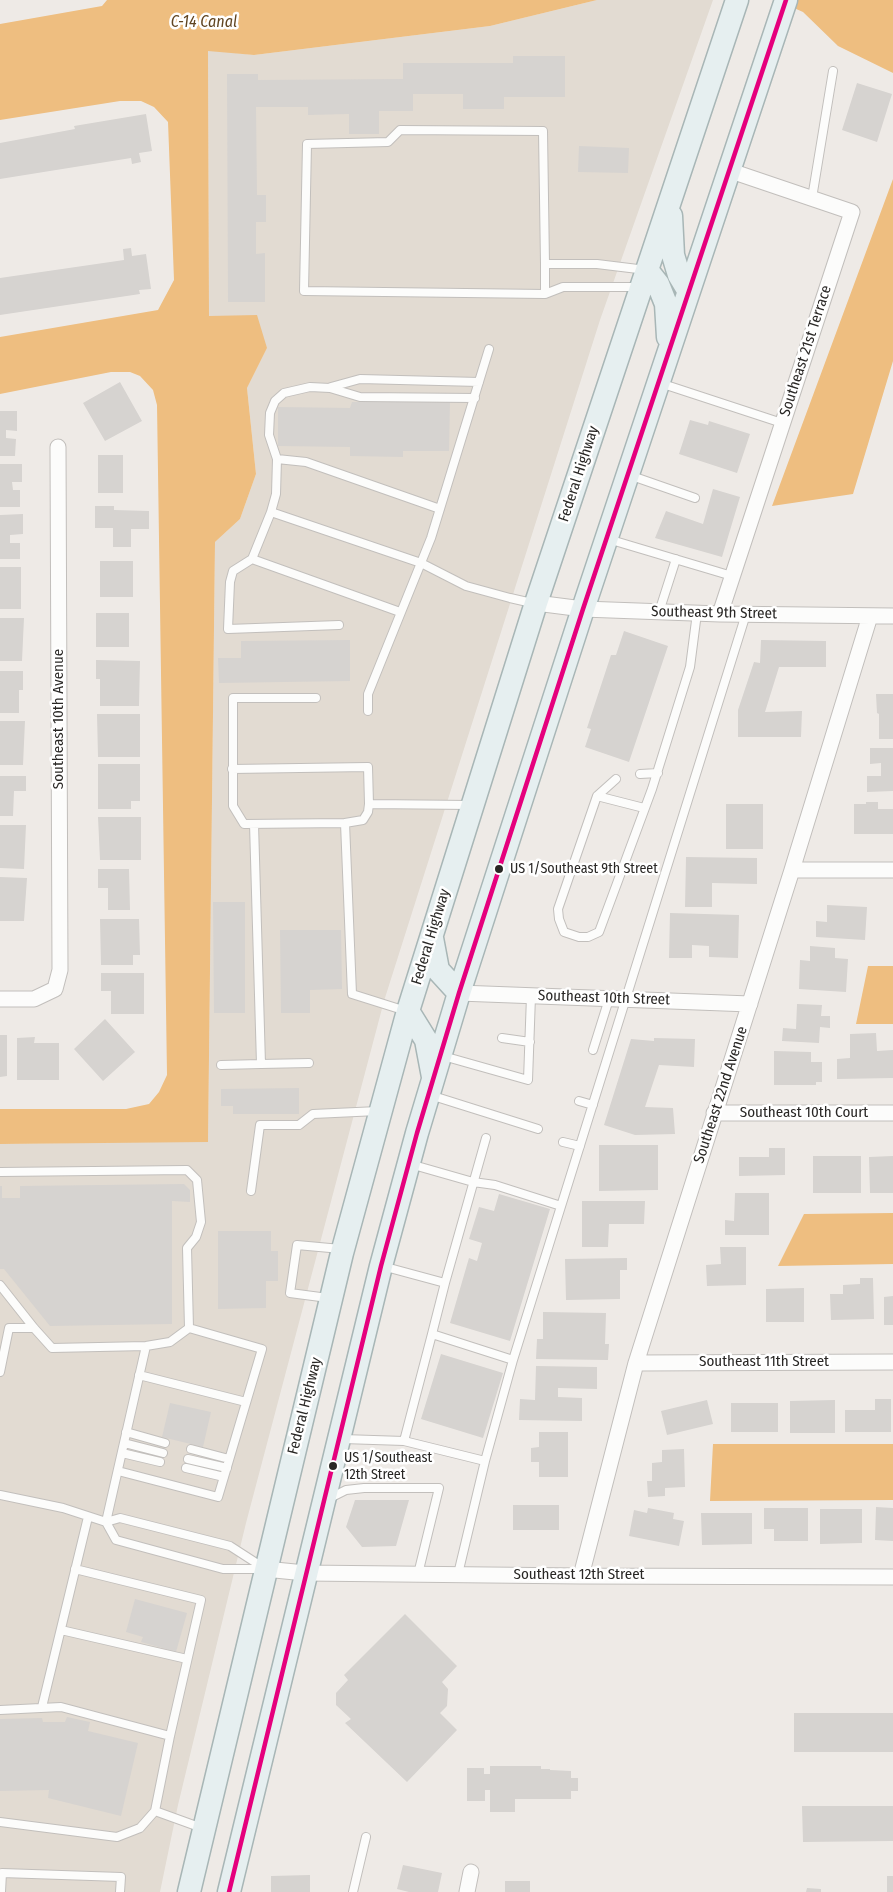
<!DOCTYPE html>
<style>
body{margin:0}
canvas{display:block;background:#eeeae6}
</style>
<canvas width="893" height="1892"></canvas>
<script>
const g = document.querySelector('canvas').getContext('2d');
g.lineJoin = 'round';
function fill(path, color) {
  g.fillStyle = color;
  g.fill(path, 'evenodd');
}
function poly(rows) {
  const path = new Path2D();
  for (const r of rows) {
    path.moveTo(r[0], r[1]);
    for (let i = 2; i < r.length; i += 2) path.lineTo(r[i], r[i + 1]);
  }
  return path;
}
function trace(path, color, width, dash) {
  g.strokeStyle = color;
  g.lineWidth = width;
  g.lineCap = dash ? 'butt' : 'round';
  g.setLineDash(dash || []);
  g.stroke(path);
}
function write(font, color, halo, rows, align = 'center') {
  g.font = font + ' "Fira Sans Condensed",sans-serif';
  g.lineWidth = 5;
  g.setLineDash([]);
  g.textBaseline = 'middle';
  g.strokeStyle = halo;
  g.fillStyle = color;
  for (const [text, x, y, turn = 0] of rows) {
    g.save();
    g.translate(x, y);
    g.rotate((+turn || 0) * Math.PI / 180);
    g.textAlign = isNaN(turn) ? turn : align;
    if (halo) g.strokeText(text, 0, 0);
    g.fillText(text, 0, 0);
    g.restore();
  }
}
const built = poly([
 [597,0,713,0,600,320,384,1001,246,1523,178,1805,160,1892,0,1892,0,1144,208,1141,215,542,240,519,256,474,247,388,267,348,209,316,208,50,254,55,490,26]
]);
const water = poly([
 [107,0,597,0,490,26,254,55,208,51,209,316,257,315,267,348,247,388,256,474,240,519,215,542,208,1142,0,1144,0,1109,126,1109,149,1104,159,1092,167,1075,157,405,153,390,140,376,130,372,111,372,0,394,0,337,158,310,174,280,168,122,154,107,141,101,120,101,0,120,0,24,102,6],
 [776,0,893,0,893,73,838,46,803,12],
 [893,179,893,361,853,494,772,506],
 [868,966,893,966,893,1024,856,1024],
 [893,1213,893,1264,778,1266,804,1214],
 [713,1444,893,1444,893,1500,710,1501]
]);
const building = poly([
 [513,56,565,56,565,97,504,97,504,109,463,109,463,94,413,94,413,111,379,111,379,134,349,134,349,114,308,115,308,107,256,107,257,195,266,195,266,222,256,222,256,254,265,253,265,302,228,302,227,74,258,74,258,80,403,79,403,63,513,63],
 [857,83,892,94,877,142,842,130],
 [146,114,152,151,139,153,141,162,132,164,131,158,0,179,0,143,75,129,74,126],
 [579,146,629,148,628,173,578,172],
 [131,248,132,256,146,254,151,289,139,290,140,294,0,315,0,278,124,260,123,249],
 [120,382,142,421,105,441,83,403],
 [352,402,450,402,449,451,403,451,403,457,350,456,350,447,278,446,278,407,350,408],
 [0,411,17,411,17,431,6,430,6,438,16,439,15,456,0,456],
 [690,420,708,425,709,421,750,434,737,473,679,454],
 [98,455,123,455,123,493,98,493],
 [0,464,22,464,22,482,12,482,13,490,20,490,20,507,0,507],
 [713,489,740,497,722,557,655,538,666,511,703,524],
 [95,506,114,506,114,510,149,511,149,529,131,529,131,547,113,547,113,528,95,528],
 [23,514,23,534,10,535,10,543,20,543,20,559,0,559,0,515],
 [100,561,133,561,133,597,100,597],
 [0,567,21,567,21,609,0,609],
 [96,613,129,613,129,647,96,647],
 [0,618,24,618,22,661,0,661],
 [624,631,668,646,629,762,585,747,591,729,587,728,611,655,616,655],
 [350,640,350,681,219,683,218,658,241,658,241,641],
 [761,640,826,641,826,667,779,667,765,712,802,711,801,737,738,737,738,710,754,662,760,663],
 [96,660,140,661,139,706,100,706,100,679,96,679],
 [0,671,23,671,23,690,19,690,19,713,0,713],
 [876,694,893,694,893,739,879,739,879,714,877,713],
 [97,714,140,714,140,757,98,757],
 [0,721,25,721,23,765,0,765],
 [870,748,893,748,893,791,867,792,867,776,881,776,881,763,870,764],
 [98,764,140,764,140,801,131,801,131,809,98,809],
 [0,776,26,776,26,791,14,791,13,816,0,816],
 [866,802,878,802,878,809,893,809,893,834,854,834,854,804,866,804],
 [726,804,763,804,763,849,726,849],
 [98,817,141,817,141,860,100,860],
 [0,825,26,825,24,869,0,868],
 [686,857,757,858,757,884,712,883,712,907,685,907],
 [98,869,129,869,130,910,108,910,108,888,98,888],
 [0,877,27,878,24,921,0,921],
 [213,902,245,902,245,1013,214,1013],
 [827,905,867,907,865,940,816,937,816,921,827,922],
 [670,913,739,915,738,958,709,957,709,946,692,945,692,958,669,958],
 [100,919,139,919,140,955,133,955,133,965,101,965],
 [280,930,341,930,342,989,310,990,310,1013,281,1013],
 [810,946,835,948,835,958,848,959,846,992,799,989,800,960,810,961],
 [101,973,144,973,144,1014,111,1014,111,991,101,991],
 [797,1004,822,1005,821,1016,830,1016,830,1028,820,1027,819,1043,782,1041,783,1028,796,1029],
 [105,1019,135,1052,103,1081,74,1049],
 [876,1033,877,1051,893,1050,893,1078,837,1079,837,1059,850,1058,850,1034],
 [0,1035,7,1035,7,1076,0,1077],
 [35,1037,34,1043,59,1043,59,1080,17,1080,17,1038],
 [654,1038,695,1039,694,1067,659,1065,645,1107,673,1108,675,1134,635,1135,604,1125,631,1039,654,1041],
 [774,1051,811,1052,811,1062,822,1062,822,1082,816,1082,816,1085,774,1085],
 [299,1088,299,1114,233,1114,233,1106,221,1106,221,1089],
 [599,1145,658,1145,658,1190,599,1191],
 [769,1148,785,1148,785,1175,739,1176,739,1157,769,1157],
 [813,1156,861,1156,861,1193,813,1193],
 [893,1156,893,1193,870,1193,869,1157],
 [184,1184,190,1190,190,1202,172,1201,172,1324,50,1326,4,1269,0,1269,0,1186,2,1186,2,1198,20,1198,20,1186],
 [735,1193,769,1193,769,1235,725,1235,725,1220,734,1221],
 [499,1194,550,1209,510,1341,450,1323,469,1258,477,1261,482,1243,469,1239,479,1207,494,1211],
 [582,1201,645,1201,644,1224,609,1224,608,1247,582,1247],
 [218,1231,271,1231,271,1251,278,1251,278,1281,266,1281,266,1308,218,1309],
 [720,1247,746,1247,746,1285,707,1286,706,1265,721,1264],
 [627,1258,627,1270,620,1270,620,1299,566,1300,565,1259],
 [860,1278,873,1278,874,1319,831,1320,830,1294,843,1294,843,1285,860,1284],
 [804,1288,804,1322,766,1322,766,1289],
 [893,1296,893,1325,884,1325,884,1297],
 [543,1312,606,1313,605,1344,609,1344,608,1360,536,1359,537,1339,543,1339],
 [441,1354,503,1373,483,1438,421,1419],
 [536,1366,597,1367,597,1389,558,1388,558,1397,582,1398,582,1421,519,1420,520,1399,535,1400],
 [875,1399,891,1399,891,1432,845,1432,845,1410,875,1410],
 [707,1400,713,1424,667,1435,661,1411],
 [835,1400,835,1433,790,1433,790,1401],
 [170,1403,211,1412,203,1447,162,1437],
 [731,1403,778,1403,778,1432,731,1432],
 [539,1432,568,1432,568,1477,539,1477,539,1462,531,1462,531,1448,539,1447],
 [684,1449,685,1487,665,1488,665,1496,648,1497,647,1481,652,1481,652,1463,662,1462,662,1450],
 [355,1500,409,1500,396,1546,362,1547,346,1527],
 [513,1505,559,1505,559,1530,513,1530],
 [876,1507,893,1508,893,1541,875,1540],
 [648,1508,674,1513,673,1519,684,1521,679,1546,629,1536,634,1510,647,1513],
 [764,1508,808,1508,808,1541,774,1541,774,1529,764,1529],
 [820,1509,862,1509,862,1543,820,1544],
 [701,1513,752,1513,752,1544,702,1545],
 [135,1599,187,1613,176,1652,141,1642,143,1637,126,1632],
 [405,1614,457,1666,442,1682,448,1689,447,1706,440,1713,457,1730,407,1782,345,1723,351,1719,336,1705,336,1693,348,1680,344,1675],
 [794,1713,893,1713,893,1752,794,1752],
 [67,1717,90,1722,88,1731,138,1743,121,1816,48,1798,49,1790,0,1791,0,1719,42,1718,43,1722,65,1722],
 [490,1766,541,1766,541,1769,550,1769,550,1770,571,1771,571,1778,578,1778,578,1791,571,1791,571,1799,515,1799,515,1812,490,1812,490,1790,485,1790,485,1801,467,1801,467,1768,484,1768,484,1774,490,1774],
 [802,1806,893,1806,893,1841,803,1842],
 [403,1865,442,1873,438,1892,409,1892,397,1889],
 [310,1875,310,1892,271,1892,271,1876],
 [887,1876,893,1876,893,1892,887,1892],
 [505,1881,530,1881,530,1892,505,1892],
 [807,1888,821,1889,821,1892,806,1892]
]);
const service = poly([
 [812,198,833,71],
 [545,264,545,294],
 [640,287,563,287,545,294,304,291,307,144,388,142,400,130,543,131,545,264,597,264,646,270],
 [660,383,782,423],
 [331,387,360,379,479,382],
 [277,459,276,494,271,512,252,559,233,571,230,582,228,629,339,625],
 [629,475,695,498],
 [440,509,306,462,277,459,269,435,270,413,275,401,284,393,310,387,330,388,360,397,475,398],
 [271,512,421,563,466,586,510,598,532,603],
 [608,539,732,576],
 [252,559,400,612],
 [659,612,676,559],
 [316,698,233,698,233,806,244,824,345,823],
 [368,711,368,694,431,538,489,349],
 [232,769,368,767,369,804],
 [640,774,658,773],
 [616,779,597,796,558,909,559,919,564,932,579,937,588,937,599,932,652,789,690,667,697,613],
 [597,796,644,808],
 [254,824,261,1064,309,1063],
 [406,1011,352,994,345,823,363,820,368,812,369,804,471,805],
 [502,1038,530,1042],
 [593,1050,609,999],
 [443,1056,528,1080,531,996],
 [221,1065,261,1064],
 [430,1095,538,1129],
 [579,1101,593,1105],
 [563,1142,580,1146],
 [410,1164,473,1182,495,1185,561,1206],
 [0,1172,187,1170,197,1180,201,1222,196,1237,187,1248,189,1328,170,1342,146,1346,52,1348,34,1328,0,1285],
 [251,1191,260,1125,299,1125,313,1114,378,1111],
 [382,1266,445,1283],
 [328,1298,290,1293,297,1245,341,1249],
 [432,1334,445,1283,486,1138],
 [146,1346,106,1522,116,1540,223,1569,264,1569],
 [0,1372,9,1328,34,1328],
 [139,1375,246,1402],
 [126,1432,165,1443],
 [343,1439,404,1441,485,1461],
 [404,1441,432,1334,513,1360],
 [124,1443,163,1453],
 [191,1449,229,1459],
 [122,1453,160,1462],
 [188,1459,227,1468],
 [186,1468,224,1477],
 [118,1471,218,1497,262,1349,189,1328],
 [0,1495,63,1508,106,1522,120,1518,230,1546,264,1568],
 [330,1498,346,1490,364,1488,439,1488,418,1574],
 [75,1569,201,1600,170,1736],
 [458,1574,485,1461,513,1360,746,614],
 [61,1630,187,1659],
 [42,1707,88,1517],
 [0,1710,61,1707,170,1736,155,1811,202,1828],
 [0,1822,117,1837,140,1828,155,1811],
 [1,1892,2,1873,121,1877,120,1892],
 [353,1892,366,1837]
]);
const minor = poly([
 [536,603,583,609,720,614,893,616],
 [720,614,852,212,728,170],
 [792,870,893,870],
 [459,993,750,1004],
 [0,999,34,999,55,989,60,970,58,447],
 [714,1113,893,1113],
 [636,1363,893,1362],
 [265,1569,305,1573,581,1576,893,1577],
 [581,1576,636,1363,792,870,870,616],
 [467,1892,471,1872]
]);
const primary = poly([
 [671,216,673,255,679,275,688,290],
 [647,270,658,284,666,304,668,337],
 [432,938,438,970,459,993],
 [408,1011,426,1040,433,1077],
 [189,1892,342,1253,408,1011,536,603,737,0],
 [229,1892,381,1266,417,1133,459,993,583,609,786,0]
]);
const bus1 = poly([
 [229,1892,381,1266,417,1133,459,993,583,609,786,0]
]);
const markers = [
 [499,869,5,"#292725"],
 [333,1466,5,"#292725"]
];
const busNames = [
 ["US 1/Southeast 9th Street",510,869],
 ["US 1/Southeast",344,1458],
 ["12th Street",344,1475]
];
const streetNames = [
 ["Southeast 21st Terrace",806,351,-72],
 ["Federal Highway",579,474,-72],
 ["Southeast 9th Street",714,613,1],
 ["Southeast 10th Avenue",59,719,-90],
 ["Federal Highway",431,937,-73],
 ["Southeast 10th Street",604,998,2],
 ["Southeast 22nd Avenue",721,1095,-72],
 ["Southeast 10th Court",804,1113],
 ["Southeast 11th Street",764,1362],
 ["Federal Highway",305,1406,-76],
 ["Southeast 12th Street",579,1575]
];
const waterNames = [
 ["C-14 Canal",204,23]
];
fill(built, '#e2dbd2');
fill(water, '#eebe80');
fill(building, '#d6d3d0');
trace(service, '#c2bfbc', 10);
trace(minor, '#c2bfbc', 17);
trace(primary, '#a8b6b6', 25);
trace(service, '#fcfcfb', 8);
trace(minor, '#fcfcfb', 15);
trace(primary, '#e6eff0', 22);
trace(bus1, '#e5007d', 4.5);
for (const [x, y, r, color] of markers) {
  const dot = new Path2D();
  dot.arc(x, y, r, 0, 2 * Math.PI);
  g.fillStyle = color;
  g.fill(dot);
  trace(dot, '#fff', 2);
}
write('14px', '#292725', '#fff', busNames, 'left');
write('15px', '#292725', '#fff', streetNames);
write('italic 16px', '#614521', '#fff', waterNames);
</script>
